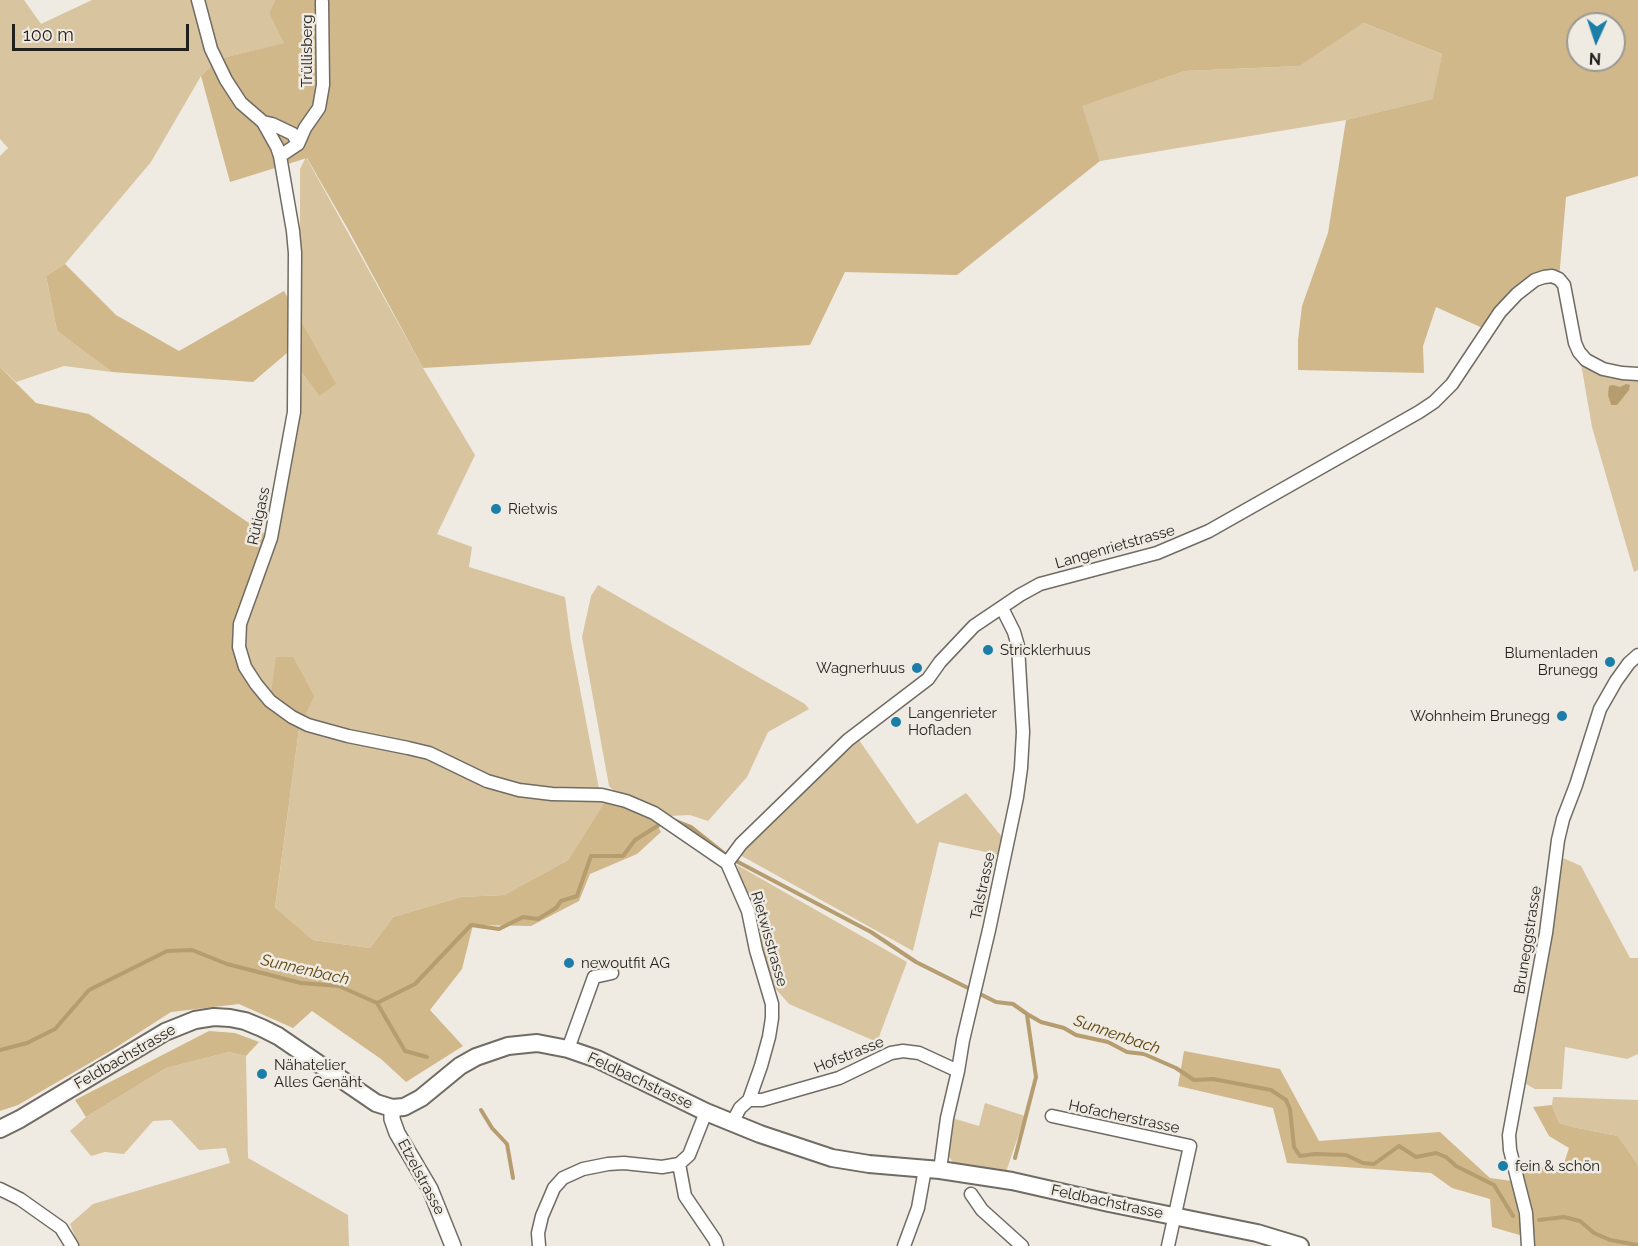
<!DOCTYPE html>
<meta charset="utf-8">
<style>
body{margin:0}
#map{position:relative;width:1638px;height:1246px;overflow:hidden;background:#efeae2;font-family:Raleway,sans-serif}
canvas{display:block}
.north{position:absolute;left:1566px;top:12px;width:60px;height:60px;box-sizing:border-box;background:#efeae2;border:2px solid #9c9993;border-radius:50%;rotate:183deg;font-size:16px;font-weight:700;line-height:24px;text-align:center;color:#201f1c}
.north::after{content:'';display:block;margin:auto;width:21px;height:27px;background:#1a7ea9;clip-path:polygon(50% 0,100% 100%,50% 72%,0 100%)}
.scale{position:absolute;left:12px;top:24px;width:177px;height:27px;box-sizing:border-box;border:3px solid #201f1c;border-top:0;padding-left:8px;font-size:18px;line-height:21px;white-space:nowrap;color:#201f1c;-webkit-text-stroke:4px #efeae2;paint-order:stroke}
</style>
<div id="map">
<canvas width="1638" height="1246"></canvas>
<div class="north">N</div>
<div class="scale">100 m</div>
</div>
<script>
const g = document.querySelector('canvas').getContext('2d');
g.lineJoin = 'round';
function fill(path, color) {
  g.fillStyle = color;
  g.fill(path, 'evenodd');
}
function poly(rows) {
  const path = new Path2D();
  for (const r of rows) {
    path.moveTo(r[0], r[1]);
    for (let i = 2; i < r.length; i += 2) path.lineTo(r[i], r[i + 1]);
  }
  return path;
}
function trace(path, color, width, dash) {
  g.strokeStyle = color;
  g.lineWidth = width;
  g.lineCap = dash ? 'butt' : 'round';
  g.setLineDash(dash || []);
  g.stroke(path);
}
function write(font, color, halo, rows, align = 'center') {
  g.font = font + ' Raleway,sans-serif';
  g.lineWidth = 5;
  g.setLineDash([]);
  g.textBaseline = 'middle';
  g.strokeStyle = halo;
  g.fillStyle = color;
  for (const [text, x, y, turn = 0] of rows) {
    g.save();
    g.translate(x, y);
    g.rotate((+turn || 0) * Math.PI / 180);
    g.textAlign = isNaN(turn) ? turn : align;
    if (halo) g.strokeText(text, 0, 0);
    g.fillText(text, 0, 0);
    g.restore();
  }
}
const green = poly([
 [0,0,24,0,41,24,92,0,275,0,269,13,285,43,218,59,201,76,151,162,65,264,46,276,57,331,112,372,64,366,16,382,0,367,0,156,8,148,0,139],
 [1364,23,1442,54,1434,99,1346,120,1100,161,1081,106,1185,71,1300,66],
 [306,157,423,368,475,455,437,534,472,547,469,567,565,597,571,642,599,789,594,791,531,790,269,708,241,676,245,667,239,647,285,487,301,406,301,372,319,396,300,319,300,169],
 [1579,352,1583,356,1638,374,1638,570,1634,572,1592,427],
 [598,585,805,704,809,709,768,732,747,777,708,821,690,815,667,816,639,800,615,792,609,786,582,637,591,596],
 [299,729,401,749,441,762,489,785,607,798,568,860,504,895,461,897,393,917,370,948,313,940,275,909],
 [859,740,917,824,966,793,1002,837,1000,855,939,842,913,951,740,855,743,849],
 [1563,858,1581,866,1630,958,1638,958,1638,1054,1627,1059,1565,1047,1562,1089,1535,1089,1526,1084],
 [737,865,907,962,877,1042,789,1004,774,987],
 [229,1052,246,1056,248,1158,348,1215,349,1246,79,1246,70,1224,93,1204,230,1163,226,1148,199,1150,171,1120,153,1121,124,1154,105,1152,91,1156,70,1131,86,1117,166,1068],
 [1553,1097,1638,1100,1638,1165,1618,1136,1573,1127,1559,1123,1552,1105],
 [985,1103,1025,1116,1006,1172,954,1164,948,1155,952,1118,979,1126]
]);
const forest = poly([
 [275,0,1638,0,1638,176,1566,197,1559,279,1539,278,1487,330,1436,307,1423,346,1424,373,1298,370,1298,340,1302,306,1328,233,1346,120,1433,99,1442,54,1364,23,1300,66,1185,71,1082,106,1100,161,957,275,845,272,810,345,423,368,349,231,307,158,230,182,201,76,218,59,284,43,269,13],
 [1578,24,1614,24,1614,60,1578,60],
 [65,264,116,315,179,351,284,291,336,384,319,396,287,353,253,382,112,372,57,331,46,276],
 [0,367,36,403,89,414,271,538,239,632,241,675,269,708,276,657,293,657,314,696,299,729,275,908,313,940,370,948,393,917,461,897,504,895,568,860,607,798,653,818,661,832,637,854,590,874,579,901,531,926,473,925,462,969,430,1010,463,1046,406,1082,381,1059,312,1011,293,1028,239,1004,171,1012,112,1050,18,1105,0,1111],
 [209,1031,235,1033,259,1042,246,1056,229,1052,166,1068,86,1117,75,1100],
 [1184,1051,1280,1069,1319,1141,1440,1132,1490,1178,1512,1181,1523,1236,1492,1227,1490,1199,1452,1188,1431,1173,1287,1163,1273,1108,1178,1086],
 [1552,1105,1559,1123,1573,1127,1618,1136,1638,1165,1638,1246,1528,1246,1518,1179,1531,1164,1561,1172,1569,1148,1549,1136,1533,1107]
]);
const water = poly([
 [1626,384,1630,385,1629,390,1617,405,1611,405,1608,395,1609,386,1613,385,1620,387]
]);
const stream = poly([
 [676,821,691,827,725,854],
 [736,861,871,932,916,962,996,1002,1013,1004,1027,1014,1041,1022,1064,1028,1076,1035,1108,1042,1127,1052,1144,1054,1176,1068,1194,1080,1213,1079,1271,1090,1286,1100,1290,1109,1294,1147,1300,1156,1315,1154,1346,1155,1363,1163,1374,1164,1399,1146,1416,1157,1436,1153,1446,1157,1456,1166,1494,1185,1513,1216],
 [377,1003,405,1051,427,1057],
 [0,1050,27,1043,55,1029,89,990,167,951,192,950,227,964,301,983,339,986,377,1003,415,984,471,925,499,929,523,917,538,919,556,908,561,901,577,896,591,856,623,856,635,840,662,823],
 [481,1110,492,1128,507,1144,513,1178],
 [1015,1158,1036,1077,1027,1015],
 [1539,1220,1564,1217,1580,1221,1594,1233,1610,1240,1638,1245]
]);
const minor = poly([
 [198,0,211,49,226,80,241,103,263,122,277,147,280,156,293,231,295,253,294,412,271,538,240,624,239,647,245,667,256,684,270,701,292,717,308,725,348,736,408,748,429,753,487,781,519,790,552,794,602,795,626,801,654,813,727,863,748,911,756,950,772,1004,772,1018,769,1037,761,1066,749,1100,740,1108,732,1123],
 [263,122,272,124,293,134,298,144],
 [280,156,298,144,305,128,319,108,323,85,322,2],
 [727,863,741,844,848,740,928,679,940,662,974,626,1020,595,1040,584,1157,553,1209,531,1419,412,1434,402,1452,384,1500,312,1517,294,1535,280,1544,277,1552,276,1559,279,1564,285,1575,343,1579,352,1586,360,1603,369,1622,373,1638,374],
 [568,1049,594,977,612,973],
 [749,1100,762,1100,839,1078,891,1053,903,1051,919,1053,958,1071],
 [1052,1116,1190,1146,1168,1246],
 [679,1164,685,1196,715,1240,717,1246],
 [940,1170,947,1118,958,1071,963,1040,989,930,1017,797,1021,768,1023,732,1018,646,1014,632,1002,608],
 [0,1189,20,1199,61,1228,72,1246],
 [971,1194,982,1210,1022,1246],
 [539,1246,538,1233,542,1216,554,1188,563,1178,583,1169,608,1164,624,1163,662,1167,679,1164,689,1155,706,1112],
 [904,1246,918,1208,925,1169],
 [1528,1246,1526,1213,1510,1150,1509,1135,1546,933,1558,840,1563,819,1576,785,1600,709,1616,681,1629,663,1638,655]
]);
const tertiary = poly([
 [392,1108,392,1119,397,1133,430,1189,453,1246]
]);
const secondary = poly([
 [0,1129,20,1119,165,1032,195,1020,214,1017,230,1018,245,1021,262,1028,278,1036,376,1103,392,1108,404,1107,421,1098,460,1066,476,1057,508,1046,537,1043,568,1049,597,1059,706,1112,760,1134,832,1158,869,1164,940,1170,1012,1181,1109,1203,1257,1233,1300,1246]
]);
const markers = [
 [496,509,6,"#1a7ea9"],
 [988,650,6,"#1a7ea9"],
 [1610,662,6,"#1a7ea9"],
 [917,668,6,"#1a7ea9"],
 [1562,716,6,"#1a7ea9"],
 [896,722,6,"#1a7ea9"],
 [569,963,6,"#1a7ea9"],
 [262,1074,6,"#1a7ea9"],
 [1503,1166,6,"#1a7ea9"]
];
const streetNames = [
 ["Trüllisberg",307,51,-90],
 ["Rütigass",259,516,-78],
 ["Langenrietstrasse",1115,547,-16],
 ["Talstrasse",983,886,-78],
 ["Rietwisstrasse",769,939,74],
 ["Bruneggstrasse",1528,940,-81],
 ["Hofstrasse",849,1055,-22],
 ["Feldbachstrasse",125,1057,-30],
 ["Feldbachstrasse",640,1081,25],
 ["Hofacherstrasse",1124,1117,12],
 ["Etzelstrasse",421,1177,62],
 ["Feldbachstrasse",1107,1202,12]
];
const poiNames = [
 ["Rietwis",508,509],
 ["Stricklerhuus",1000,650],
 ["Blumenladen",1598,653,"right"],
 ["Brunegg",1598,670,"right"],
 ["Wagnerhuus",905,668,"right"],
 ["Langenrieter",908,713],
 ["Hofladen",908,730],
 ["Wohnheim Brunegg",1550,716,"right"],
 ["newoutfit AG",581,963],
 ["Nähatelier",274,1065],
 ["Alles Genäht",274,1082],
 ["fein & schön",1515,1166]
];
const waterNames = [
 ["Sunnenbach",305,970,13],
 ["Sunnenbach",1117,1035,19]
];
fill(green, '#d8c49f');
fill(forest, '#d0b88a');
fill(water, '#b59d70');
trace(stream, '#b59d70', 4);
trace(minor, '#706c64', 15);
trace(tertiary, '#706c64', 18);
trace(secondary, '#706c64', 20);
trace(minor, '#fff', 12);
trace(tertiary, '#fff', 15);
trace(secondary, '#fff', 16);
for (const [x, y, r, color] of markers) {
  const dot = new Path2D();
  dot.arc(x, y, r, 0, 2 * Math.PI);
  g.fillStyle = color;
  g.fill(dot);
  trace(dot, '#efeae2', 2);
}
write('15px', '#201f1c', '#efeae2', streetNames);
write('15px', '#201f1c', '#efeae2', poiNames, 'left');
write('italic 16px', '#5e450b', '#efeae2', waterNames);
</script>
